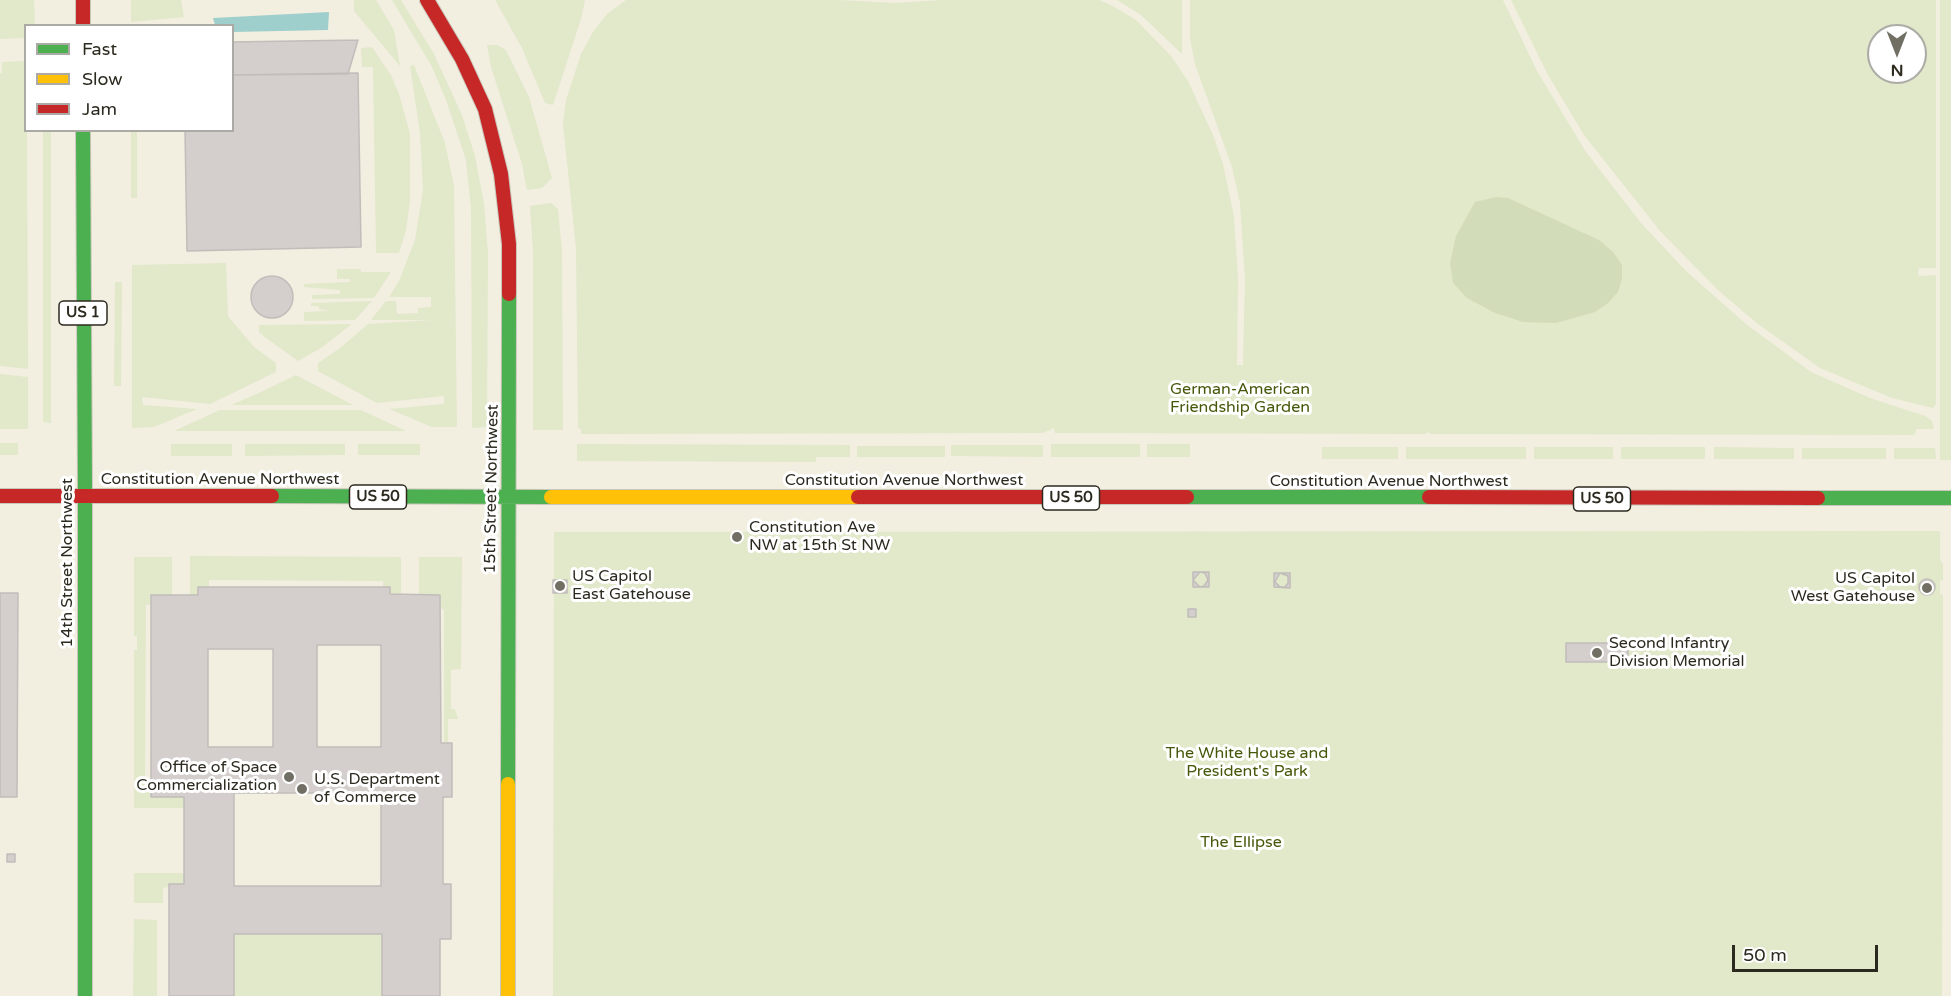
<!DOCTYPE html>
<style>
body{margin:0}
#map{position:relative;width:1951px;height:996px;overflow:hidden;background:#f2efe0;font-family:"Varela Round",sans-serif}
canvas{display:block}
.legend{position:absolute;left:24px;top:24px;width:210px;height:108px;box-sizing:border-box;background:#fff;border:2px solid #abaaa5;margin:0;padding:8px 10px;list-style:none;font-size:18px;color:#2c2a1f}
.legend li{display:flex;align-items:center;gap:12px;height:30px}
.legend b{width:30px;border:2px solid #abaaa5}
.north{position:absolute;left:1867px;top:24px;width:60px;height:60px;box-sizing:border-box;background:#fff;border:2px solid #abaaa5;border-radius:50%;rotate:180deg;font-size:16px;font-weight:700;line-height:24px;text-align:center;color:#2c2a1f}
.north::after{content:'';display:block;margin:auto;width:21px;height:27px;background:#716f63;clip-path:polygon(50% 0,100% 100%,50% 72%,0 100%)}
.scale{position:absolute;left:1732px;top:945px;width:146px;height:27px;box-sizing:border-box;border:3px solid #2c2a1f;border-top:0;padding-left:8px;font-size:18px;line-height:21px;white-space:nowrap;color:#2c2a1f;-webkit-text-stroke:4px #fff;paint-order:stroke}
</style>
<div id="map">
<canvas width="1951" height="996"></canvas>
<ul class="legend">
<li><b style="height:8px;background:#4caf50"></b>Fast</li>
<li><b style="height:8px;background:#ffc107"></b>Slow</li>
<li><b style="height:8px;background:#c62828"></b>Jam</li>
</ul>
<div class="north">N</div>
<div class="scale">50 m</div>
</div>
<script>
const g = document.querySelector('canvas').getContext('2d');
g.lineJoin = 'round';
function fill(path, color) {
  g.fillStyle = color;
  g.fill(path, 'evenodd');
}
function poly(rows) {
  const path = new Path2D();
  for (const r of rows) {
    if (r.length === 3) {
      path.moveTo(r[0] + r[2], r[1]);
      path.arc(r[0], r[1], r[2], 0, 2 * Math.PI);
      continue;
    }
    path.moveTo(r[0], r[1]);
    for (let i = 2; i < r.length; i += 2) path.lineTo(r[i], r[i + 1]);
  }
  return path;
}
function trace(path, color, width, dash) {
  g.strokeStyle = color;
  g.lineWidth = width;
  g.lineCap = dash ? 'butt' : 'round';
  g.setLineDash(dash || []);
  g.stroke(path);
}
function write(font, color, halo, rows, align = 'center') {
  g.font = font + ' "Varela Round",sans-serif';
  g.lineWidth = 6;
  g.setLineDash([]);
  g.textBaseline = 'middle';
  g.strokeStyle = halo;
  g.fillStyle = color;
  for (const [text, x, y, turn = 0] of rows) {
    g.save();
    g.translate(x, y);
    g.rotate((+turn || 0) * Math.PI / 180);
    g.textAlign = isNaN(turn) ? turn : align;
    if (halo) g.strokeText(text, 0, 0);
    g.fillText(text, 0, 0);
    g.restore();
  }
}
const green = poly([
 [0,0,34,0,35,25,26,26,25,38,0,39],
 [131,0,181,0,184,17,131,22],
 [354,0,376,0,394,30,400,66,354,11],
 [392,0,401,0,434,54,462,115,475,156,484,204,488,253,487,427,472,428,471,209,466,160,446,100,432,67],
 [495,0,585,0,581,19,553,105,545,103,522,48],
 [626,0,839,0,895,3,942,0,1099,0,1109,4,1136,20,1171,56,1188,81,1213,135,1223,164,1234,217,1238,279,1237,365,1243,365,1245,280,1240,203,1232,167,1195,64,1190,38,1190,0,1503,0,1537,71,1586,152,1641,223,1687,272,1746,324,1811,372,1870,398,1925,416,1932,421,1934,429,1917,429,1914,435,1432,434,1427,432,1426,434,1063,433,1055,433,1054,428,1043,433,581,434,581,429,578,428,576,248,563,124,566,100,581,54,593,32,607,14],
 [1117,0,1182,0,1182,54,1141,15],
 [1511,0,1936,0,1936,268,1919,268,1918,273,1919,276,1936,275,1936,404,1933,408,1892,398,1820,368,1758,324,1719,291,1660,231,1584,135,1548,75],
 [1879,36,1915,36,1915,72,1879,72],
 [1940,0,1951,0,1951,460,1940,460],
 [487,45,497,45,506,50,529,97,552,178,542,188,527,190,522,164,491,67],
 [372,47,391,75,399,94,410,134,410,201,406,230,399,253,376,253,373,67,362,67,361,48],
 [25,61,27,131,28,369,0,366,0,74,2,73,2,62],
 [414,65,445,143,454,186,457,427,432,427,389,409,444,404,444,396,377,403,318,371,318,363,340,348,368,324,431,320,371,320,386,301,396,301,397,314,418,313,418,308,431,307,431,297,389,297,399,281,415,240,423,190,420,133,410,66],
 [43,131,51,131,51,423,43,422],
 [131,131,137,131,137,198,131,198],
 [551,203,558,209,562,252,563,430,533,430,533,251,530,206],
 [226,263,228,316,254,347,276,363,276,372,210,404,142,397,143,405,197,409,154,427,132,428,132,265],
 [337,269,361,269,361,272,391,272,374,298,312,299,312,295,340,294,340,290,304,287,304,284,350,282,350,279,337,279],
 [115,282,122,282,121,386,114,386],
 [372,301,355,320,304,321,304,312,330,311,319,309,319,306,311,306,311,303],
 [352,324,321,348,298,361,266,338,259,332,259,325],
 [0,374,28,377,28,429,0,429],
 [296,375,353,405,231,405,261,392],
 [220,410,361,410,406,431,174,431],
 [0,443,18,443,18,455,0,455],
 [171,444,232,444,232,456,171,456],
 [245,444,345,444,345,455,245,456],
 [358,444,420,444,420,455,358,455],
 [577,444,850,445,850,457,816,457,816,462,577,461],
 [1051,444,1140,444,1140,457,1051,457],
 [1147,444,1190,444,1190,457,1147,457],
 [951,445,1043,445,1043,457,951,456],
 [857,446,945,446,945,457,857,457],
 [1322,447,1398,447,1398,459,1322,459],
 [1406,447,1526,447,1526,459,1406,459],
 [1534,447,1613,447,1613,459,1534,459],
 [1621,447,1705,447,1705,459,1621,459],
 [1714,447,1794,448,1794,459,1714,459],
 [1802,448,1886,448,1886,459,1802,459],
 [1894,448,1935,448,1936,459,1894,459],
 [1940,531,1940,559,1943,564,1943,580,1940,581,1940,594,1943,595,1942,996,553,996,554,532],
 [190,556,401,557,401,595,390,594,390,587,383,587,383,581,209,580,209,587,198,587,198,595,190,595],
 [134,557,172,557,172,595,151,595,151,604,146,605,145,785,151,785,151,797,184,797,184,808,134,808,134,650,137,650,137,636,134,636],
 [419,557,462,557,461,669,451,670,451,709,455,709,458,719,448,719,448,743,444,743,444,610,419,595],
 [134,873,184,873,184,884,163,888,163,903,134,903],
 [134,919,157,920,157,996,133,996],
 [234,934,382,934,382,996,234,996]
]);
const forest = poly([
 [1496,197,1508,198,1599,240,1613,252,1622,265,1622,279,1618,292,1608,303,1595,312,1556,323,1523,322,1495,313,1467,298,1453,283,1450,263,1456,236,1475,202]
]);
const water = poly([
 [329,12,328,30,233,32,232,26,215,25,213,18]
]);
const building = poly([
 [358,40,348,74,232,75,232,42,358,40],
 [358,73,361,247,187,251,185,130,232,130,232,75,358,73],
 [272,297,21],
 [1193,572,1209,572,1209,587,1193,587,1193,572],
 [1200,572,1205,573,1208,580,1204,586,1200,587,1193,580,1200,572],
 [1274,573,1290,573,1290,588,1274,587,1274,573],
 [1280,573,1288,576,1288,583,1285,587,1280,587,1275,582,1280,573],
 [1927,587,8],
 [553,580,567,580,567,593,553,593,553,580],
 [198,587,390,587,390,594,440,595,441,743,452,743,452,797,443,797,443,884,451,884,451,939,440,939,440,996,382,996,382,934,234,934,234,996,169,996,169,884,184,884,184,797,151,797,151,595,198,595,198,587],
 [317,645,381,645,381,747,317,747,317,645],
 [208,649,273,649,273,747,208,747,208,649],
 [234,793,381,793,381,886,234,886,234,793],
 [0,593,18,593,17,797,0,797,0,593],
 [1188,609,1196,609,1196,617,1188,617,1188,609],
 [1566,643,1628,643,1628,662,1566,662,1566,643],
 [7,854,15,854,15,862,7,862,7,854]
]);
const fast = poly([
 [83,130,85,496],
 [85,496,85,996],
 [272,496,551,497],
 [1187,497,1429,497],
 [1818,498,1951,498],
 [508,784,509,294]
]);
const slow = poly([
 [551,497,858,497],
 [508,784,508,996]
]);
const jam = poly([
 [83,0,83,26],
 [427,0,462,59,485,109,501,174,509,244,509,294],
 [0,496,272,496],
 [858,497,1187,497],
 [1429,497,1818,498]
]);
const markers = [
 [737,537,6,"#716f63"],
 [560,586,6,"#716f63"],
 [1927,588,6,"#716f63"],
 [1597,653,6,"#716f63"],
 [289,777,6,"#716f63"],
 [302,789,6,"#716f63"]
];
const shields = [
 [83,313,48],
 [378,497,57],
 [1071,498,57],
 [1602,499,57]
];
const shieldNames = [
 ["US 1",83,313],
 ["US 50",378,497],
 ["US 50",1071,498],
 ["US 50",1602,499]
];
const parkNames = [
 ["German-American",1240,390],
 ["Friendship Garden",1240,408],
 ["The White House and",1247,754],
 ["President's Park",1247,772],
 ["The Ellipse",1241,843]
];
const streetNames = [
 ["Constitution Avenue Northwest",220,480],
 ["Constitution Avenue Northwest",904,481],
 ["Constitution Avenue Northwest",1389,482],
 ["15th Street Northwest",492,489,-89],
 ["14th Street Northwest",68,563,-90]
];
const poiNames = [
 ["Constitution Ave",749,528],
 ["NW at 15th St NW",749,546],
 ["US Capitol",572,577],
 ["East Gatehouse",572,595],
 ["US Capitol",1915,579,"right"],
 ["West Gatehouse",1915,597,"right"],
 ["Second Infantry",1609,644],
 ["Division Memorial",1609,662],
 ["Office of Space",277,768,"right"],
 ["Commercialization",277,786,"right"],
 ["U.S. Department",314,780],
 ["of Commerce",314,798]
];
fill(green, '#e2e8ca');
fill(forest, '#d3dcb9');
fill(water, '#9ecfcc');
fill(building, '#d4cfcd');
trace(building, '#c1bdbb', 1.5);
trace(fast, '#c9c7bb', 16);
trace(slow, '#c9c7bb', 16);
trace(jam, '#c9c7bb', 16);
trace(fast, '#4caf50', 14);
trace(slow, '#ffc107', 14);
trace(jam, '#c62828', 14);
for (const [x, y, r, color] of markers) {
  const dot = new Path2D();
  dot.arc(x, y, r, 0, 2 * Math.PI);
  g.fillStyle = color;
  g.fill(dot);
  trace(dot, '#fff', 2);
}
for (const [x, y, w] of shields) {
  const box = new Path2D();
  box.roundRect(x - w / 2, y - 12, w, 24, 4.5);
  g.fillStyle = '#fff';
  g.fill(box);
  trace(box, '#2c2a1f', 1.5);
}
write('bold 15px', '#2c2a1f', null, shieldNames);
write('16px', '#455809', '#fff', parkNames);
write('16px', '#2c2a1f', '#fff', streetNames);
write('16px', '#2c2a1f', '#fff', poiNames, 'left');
</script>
